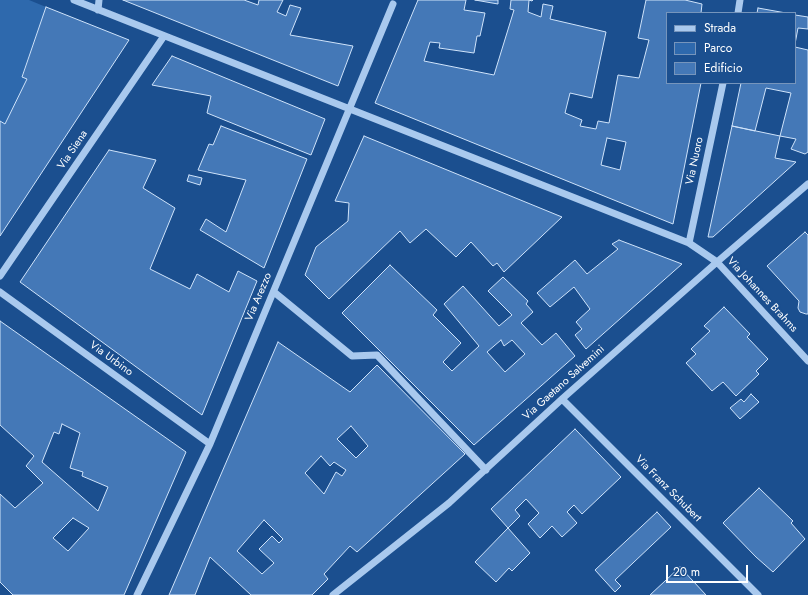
<!DOCTYPE html>
<style>
body{margin:0}
#map{position:relative;width:808px;height:595px;overflow:hidden;background:#1b4f8f;font-family:Jost,sans-serif}
canvas{display:block}
.legend{position:absolute;left:666px;top:12px;width:130px;height:72px;box-sizing:border-box;background:#1b4f8f;border:1px solid #7695bc;margin:0;padding:5px 7px;list-style:none;font-size:12px;color:#fff}
.legend li{display:flex;align-items:center;gap:8px;height:20px}
.legend b{width:20px;border:1px solid #7695bc}
.scale{position:absolute;left:666px;top:565px;width:82px;height:18px;box-sizing:border-box;border:2px solid #fff;border-top:0;padding-left:5px;font-size:12px;line-height:14px;white-space:nowrap;color:#fff;-webkit-text-stroke:3px #1b4f8f;paint-order:stroke}
</style>
<div id="map">
<canvas width="808" height="595"></canvas>
<ul class="legend">
<li><b style="height:5px;background:#a9c9ee"></b>Strada</li>
<li><b style="height:11px;background:#2e69ad"></b>Parco</li>
<li><b style="height:11px;background:#4478b7"></b>Edificio</li>
</ul>
<div class="scale">20 m</div>
</div>
<script>
const g = document.querySelector('canvas').getContext('2d');
g.lineJoin = 'round';
function fill(path, color) {
  g.fillStyle = color;
  g.fill(path, 'evenodd');
}
function poly(rows) {
  const path = new Path2D();
  for (const r of rows) {
    path.moveTo(r[0], r[1]);
    for (let i = 2; i < r.length; i += 2) path.lineTo(r[i], r[i + 1]);
  }
  return path;
}
function trace(path, color, width, dash) {
  g.strokeStyle = color;
  g.lineWidth = width;
  g.lineCap = dash ? 'butt' : 'round';
  g.setLineDash(dash || []);
  g.stroke(path);
}
function write(font, color, halo, rows, align = 'center') {
  g.font = font + ' Jost,sans-serif';
  g.lineWidth = 4;
  g.setLineDash([]);
  g.textBaseline = 'middle';
  g.strokeStyle = halo;
  g.fillStyle = color;
  for (const [text, x, y, turn = 0] of rows) {
    g.save();
    g.translate(x, y);
    g.rotate((+turn || 0) * Math.PI / 180);
    g.textAlign = isNaN(turn) ? turn : align;
    if (halo) g.strokeText(text, 0, 0);
    g.fillText(text, 0, 0);
    g.restore();
  }
}
const green = poly([
 [0,0,29,0,46,7,22,76,27,79,5,124,0,121]
]);
const building = poly([
 [123,0,244,0,258,5,259,0,283,0,277,12,286,16,290,5,301,8,290,35,353,46,338,86,123,0],
 [418,0,466,0,464,10,485,13,480,36,477,36,474,53,439,48,440,43,430,42,424,61,494,75,514,10,510,9,511,0,533,0,532,1,529,0,528,12,541,17,543,4,553,6,550,19,606,32,592,98,570,93,565,113,582,120,580,126,596,129,598,121,609,123,618,75,639,78,649,40,638,38,646,0,685,0,702,4,701,13,667,13,667,83,701,83,673,224,375,103,418,0],
 [607,138,626,142,620,170,601,165,607,138],
 [475,0,498,0,498,4,475,0],
 [46,7,129,40,0,236,0,121,5,124,27,79,22,77,46,7],
 [758,8,786,13,757,13,758,8],
 [795,15,808,17,808,29,798,28,795,44,795,15],
 [795,47,808,50,808,152,805,154,791,149,796,139,780,136,791,93,766,88,755,131,732,126,741,83,795,83,795,47],
 [172,56,325,119,311,155,207,113,211,96,152,85,172,56],
 [221,126,307,159,264,268,200,230,206,219,226,232,246,180,198,170,209,144,213,145,221,126],
 [732,126,780,136,775,158,796,162,713,237,708,237,732,126],
 [364,136,562,217,504,272,497,263,493,266,471,242,456,257,426,229,410,243,400,231,329,299,305,275,316,247,348,221,349,203,335,201,364,136],
 [109,150,156,160,143,188,175,208,150,269,190,289,197,274,229,292,238,271,257,281,202,415,20,282,109,150],
 [189,175,202,178,200,185,187,181,189,175],
 [805,232,808,235,808,314,806,314,800,312,798,308,799,301,767,266,805,232],
 [619,240,682,264,586,349,575,335,582,329,576,322,590,309,574,287,550,307,537,293,575,260,587,274,618,249,612,244,619,240],
 [390,265,437,310,433,315,461,343,443,362,452,371,479,346,444,304,463,286,499,326,512,315,488,291,503,277,528,301,526,304,533,312,521,323,542,345,556,333,575,356,474,445,342,313,390,265],
 [501,340,504,346,512,340,525,354,505,372,487,352,501,340],
 [724,307,750,334,747,337,768,359,756,371,759,374,736,396,723,382,712,391,686,363,696,354,691,349,710,331,704,326,724,307],
 [0,321,186,452,124,595,13,595,0,582,0,494,15,508,43,483,26,466,34,456,0,425,0,321],
 [62,424,80,433,70,468,83,472,82,476,108,487,98,511,42,462,54,432,59,434,62,424],
 [73,518,89,528,68,551,53,538,73,518],
 [278,342,350,392,377,365,465,454,357,552,350,546,324,574,328,579,312,595,251,595,210,557,195,595,169,595,278,342],
 [351,426,368,446,356,458,337,439,351,426],
 [321,456,330,466,334,462,346,470,342,476,336,472,324,494,305,473,321,456],
 [264,520,283,539,279,543,272,536,259,549,274,563,262,574,237,551,264,520],
 [751,394,759,402,740,419,730,408,741,399,744,402,751,394],
 [575,429,621,477,582,514,574,505,567,512,577,523,562,537,552,526,540,538,528,524,539,513,526,499,515,510,520,516,508,528,491,509,575,429],
 [759,488,793,521,791,523,805,539,773,572,756,557,723,523,759,488],
 [657,512,671,527,615,580,621,586,615,592,595,570,657,512],
 [508,528,530,553,512,571,509,568,496,582,475,562,508,528],
 [680,567,706,595,650,595,680,567]
]);
const minor = poly([
 [74,0,689,243,717,262,808,361],
 [98,10,99,0],
 [738,13,740,0],
 [689,243,723,83],
 [0,276,164,36],
 [0,292,210,444],
 [274,292,352,356,377,355,486,470],
 [562,399,758,595],
 [137,595,210,444,393,4],
 [333,595,449,503,562,399,717,262,808,184]
]);
const streetNames = [
 ["Via Siena",73,150,-56],
 ["Via Nuoro",695,161,-78],
 ["Via Johannes Brahms",762,295,47],
 ["Via Arezzo",259,297,-67],
 ["Via Urbino",111,359,36],
 ["Via Gaetano Salvemini",564,383,-42],
 ["Via Franz Schubert",668,489,45]
];
fill(green, '#2e69ad');
fill(building, '#4478b7');
trace(building, '#cfe3fa', 1);
trace(minor, '#a9c9ee', 7);
write('11px', '#fff', '#1b4f8f', streetNames);
</script>
